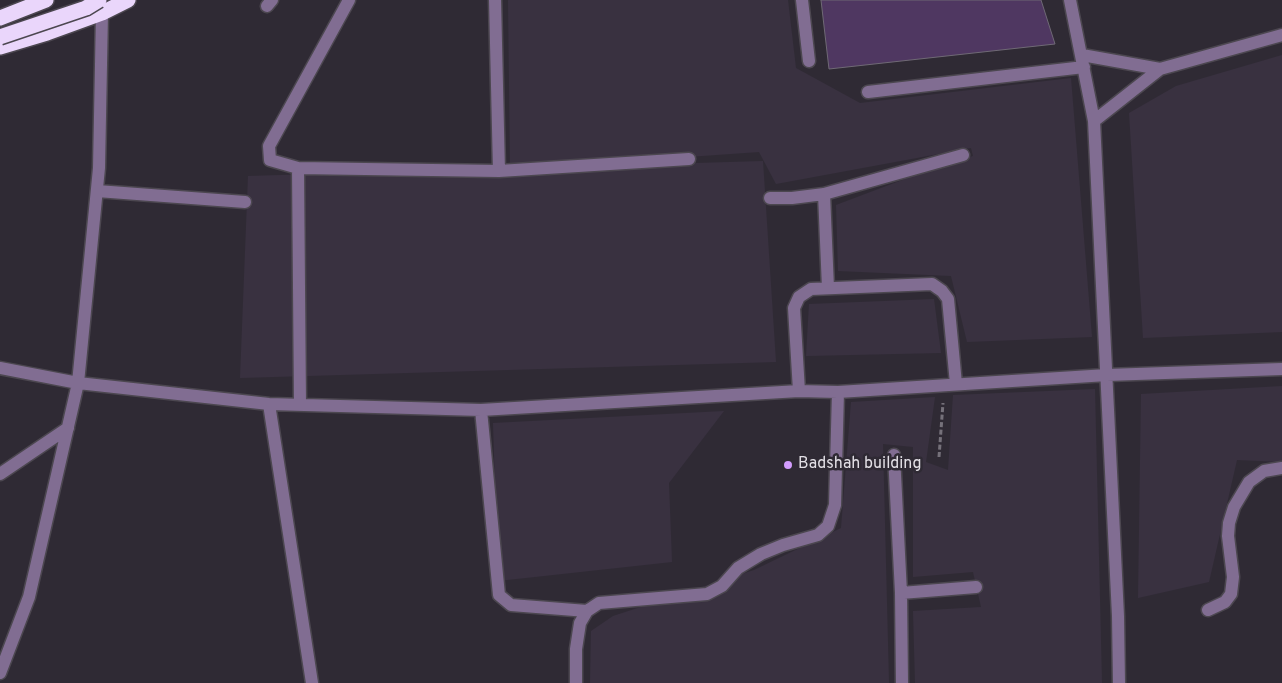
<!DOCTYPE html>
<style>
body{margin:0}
canvas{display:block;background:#2f2a34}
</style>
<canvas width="1282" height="683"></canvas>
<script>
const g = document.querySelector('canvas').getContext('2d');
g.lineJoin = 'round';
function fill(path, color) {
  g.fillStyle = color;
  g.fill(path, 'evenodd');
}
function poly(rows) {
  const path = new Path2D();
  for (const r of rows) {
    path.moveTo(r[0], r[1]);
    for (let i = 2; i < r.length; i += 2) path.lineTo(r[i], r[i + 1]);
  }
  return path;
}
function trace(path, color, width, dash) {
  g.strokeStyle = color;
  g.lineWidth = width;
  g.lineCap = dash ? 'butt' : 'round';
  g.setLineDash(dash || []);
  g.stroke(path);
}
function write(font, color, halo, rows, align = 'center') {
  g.font = font + ' Overpass,sans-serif';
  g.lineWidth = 5;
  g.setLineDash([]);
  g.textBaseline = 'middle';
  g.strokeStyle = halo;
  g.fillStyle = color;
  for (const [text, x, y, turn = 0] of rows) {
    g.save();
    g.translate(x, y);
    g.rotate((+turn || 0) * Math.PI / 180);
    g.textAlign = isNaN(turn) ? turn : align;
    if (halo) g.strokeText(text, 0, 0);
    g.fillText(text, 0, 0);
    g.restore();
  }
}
const built = poly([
 [508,0,788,0,796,68,860,103,1071,78,1092,337,967,342,951,276,838,271,836,205,926,171,973,156,971,148,776,184,759,152,530,168,763,161,776,362,240,378,248,176,510,168],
 [1282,55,1282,332,1143,338,1129,113,1176,86],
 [934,299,941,353,806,356,809,304],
 [1282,386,1282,462,1237,460,1209,582,1138,598,1141,394],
 [1095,389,1102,683,915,683,913,611,981,607,973,572,913,577,913,447,883,444,889,683,590,683,591,631,613,616,754,570,841,528,851,402,935,397,926,462,948,470,953,395],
 [724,411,669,483,672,562,498,581,493,423]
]);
const building = poly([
 [821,0,1041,0,1055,44,829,69,821,0]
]);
const path = poly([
 [939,457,943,403]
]);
const minor = poly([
 [349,0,269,146,270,160,298,168,499,171,689,159],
 [495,0,499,171],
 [802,0,809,61],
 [1070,0,1094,121,1118,616,1119,683],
 [267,6,272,0],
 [1082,55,1160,69],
 [868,92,1084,67],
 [1094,121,1160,69,1282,35],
 [298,168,300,405],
 [97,191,245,202],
 [824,194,828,288],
 [770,198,792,198,824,194,963,155],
 [0,368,78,383,269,404,481,410,799,391,838,392,1107,375,1282,369],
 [799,391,794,308,799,297,811,289,932,284,942,291,948,299,956,384],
 [269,404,312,683],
 [481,410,499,595,511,605,587,611],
 [894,455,901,593,902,683],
 [0,474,68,428],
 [901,593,976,587],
 [1208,610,1225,602,1231,594,1233,577,1228,536,1229,523,1234,507,1249,482,1264,471,1282,468],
 [0,673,29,597,78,383,99,168,102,13],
 [576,683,576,649,580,623,587,611,599,603,707,594,722,586,738,568,761,554,783,545,818,535,828,526,835,505,838,392]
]);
const highway = poly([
 [0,18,46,0],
 [0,47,47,33,102,13,128,0]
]);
const highwayBridge = poly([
 [0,37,86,8,99,0]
]);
const markers = [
 [788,465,5,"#d29cfd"]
];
const poiNames = [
 ["Badshah building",798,465]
];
fill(built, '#393140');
fill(building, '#4f3761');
trace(building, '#6f6975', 1);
trace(minor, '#4c4750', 15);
trace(highway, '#4c4750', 18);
trace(path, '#75717a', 3, [5, 2.5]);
trace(minor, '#816d92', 12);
trace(highway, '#ead6fb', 15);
trace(highwayBridge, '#4c4750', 18, []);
trace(highwayBridge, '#ead6fb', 15);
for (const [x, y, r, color] of markers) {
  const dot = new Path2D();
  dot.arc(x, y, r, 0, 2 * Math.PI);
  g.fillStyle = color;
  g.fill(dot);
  trace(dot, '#2f2a34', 2);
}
write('16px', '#e3e0e6', '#2f2a34', poiNames, 'left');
</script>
